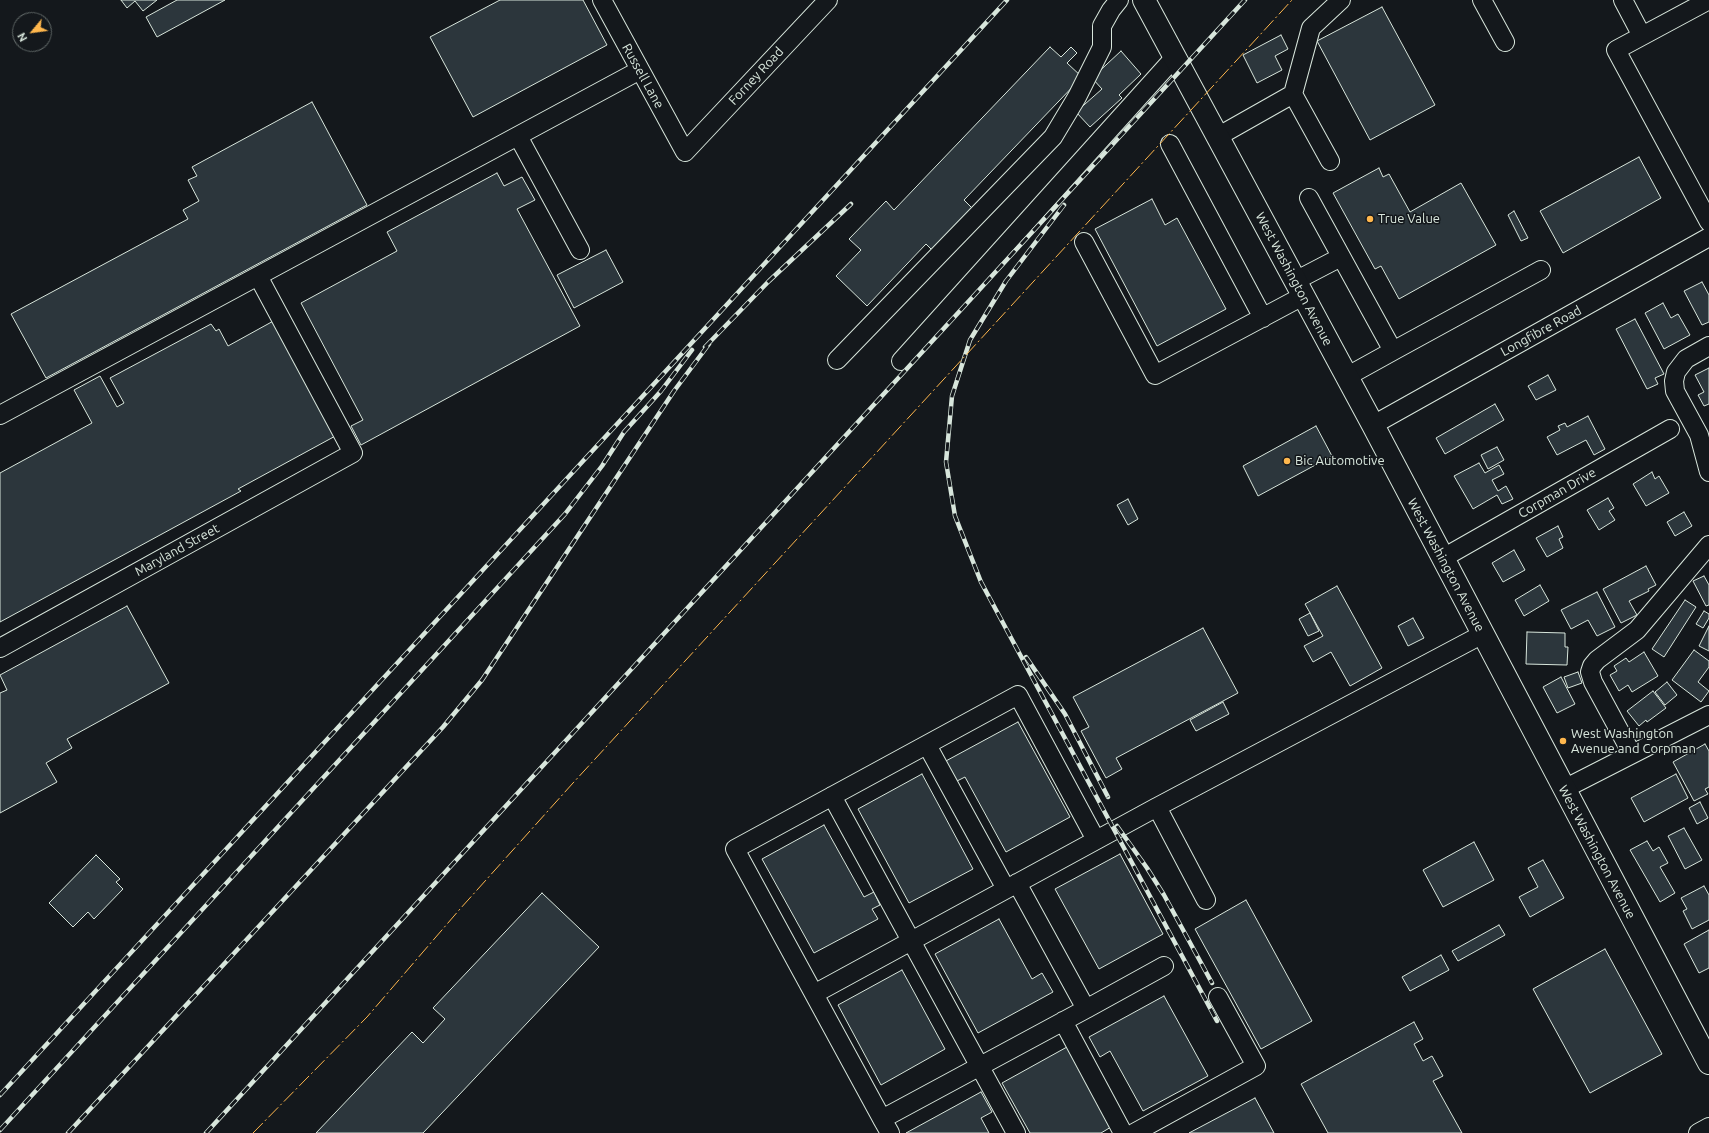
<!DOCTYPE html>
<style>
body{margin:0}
#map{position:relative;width:1709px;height:1133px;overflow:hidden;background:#14181c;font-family:Ubuntu,sans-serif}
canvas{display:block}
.north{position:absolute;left:12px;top:12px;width:40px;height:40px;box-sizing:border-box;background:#14181c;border:1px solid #626a69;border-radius:50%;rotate:241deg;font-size:11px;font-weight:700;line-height:16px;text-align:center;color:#d8e6dc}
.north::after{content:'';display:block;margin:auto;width:14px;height:18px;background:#ffb74d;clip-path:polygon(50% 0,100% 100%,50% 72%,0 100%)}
</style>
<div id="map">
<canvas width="1709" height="1133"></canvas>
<div class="north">N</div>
</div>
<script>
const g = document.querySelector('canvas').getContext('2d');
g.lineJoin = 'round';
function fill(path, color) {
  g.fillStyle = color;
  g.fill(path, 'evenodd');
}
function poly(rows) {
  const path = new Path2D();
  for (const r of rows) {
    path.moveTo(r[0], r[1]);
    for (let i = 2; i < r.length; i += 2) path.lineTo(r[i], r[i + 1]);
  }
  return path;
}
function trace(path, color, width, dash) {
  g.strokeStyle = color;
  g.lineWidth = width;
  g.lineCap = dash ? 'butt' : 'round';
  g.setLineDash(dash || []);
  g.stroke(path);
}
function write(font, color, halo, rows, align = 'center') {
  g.font = font + ' Ubuntu,sans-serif';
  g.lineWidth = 3;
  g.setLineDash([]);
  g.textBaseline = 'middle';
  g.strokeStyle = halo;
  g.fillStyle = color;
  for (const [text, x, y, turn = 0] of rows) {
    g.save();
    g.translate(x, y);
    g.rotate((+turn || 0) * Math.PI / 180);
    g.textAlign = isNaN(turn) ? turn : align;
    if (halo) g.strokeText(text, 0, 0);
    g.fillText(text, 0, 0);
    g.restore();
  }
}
const building = poly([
 [121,0,157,0,143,11,135,1,127,8,121,0],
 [177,0,225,0,157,37,146,17,177,0],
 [500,0,583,0,607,45,473,117,430,37,500,0],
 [1382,7,1435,105,1370,140,1317,41,1382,7],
 [1281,35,1288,49,1275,56,1282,70,1257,83,1243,55,1281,35],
 [1050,47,1061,57,1071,47,1077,53,1067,63,1082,77,964,200,972,208,935,253,926,244,867,306,836,276,861,250,849,239,886,201,894,210,1050,47],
 [1121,51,1141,74,1119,95,1122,98,1090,127,1076,112,1102,89,1092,78,1121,51],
 [312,102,367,205,46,378,11,314,188,219,183,210,199,201,188,180,197,176,192,167,312,102],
 [1639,157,1661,198,1563,253,1540,211,1639,157],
 [1379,168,1383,177,1389,174,1410,212,1461,183,1496,245,1399,299,1381,266,1375,269,1333,193,1379,168],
 [497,173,504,186,522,177,535,200,517,209,580,326,361,445,351,426,363,420,301,303,397,251,387,232,497,173],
 [1152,199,1165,225,1177,218,1226,309,1157,346,1095,229,1152,199],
 [1514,211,1528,238,1521,241,1508,215,1514,211],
 [606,250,623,282,574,308,557,275,606,250],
 [1702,282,1709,295,1709,322,1702,325,1684,291,1702,282],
 [1663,303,1671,318,1678,314,1690,335,1664,349,1645,313,1663,303],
 [277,319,339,434,238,489,241,491,0,622,0,473,92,423,74,390,100,376,117,407,124,403,110,378,211,324,216,331,219,329,228,346,277,319],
 [1635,319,1664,374,1655,378,1658,384,1647,389,1616,329,1635,319],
 [1709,368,1709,404,1704,406,1698,395,1704,392,1695,375,1709,368],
 [1548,375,1556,390,1536,400,1528,386,1548,375],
 [1495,404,1504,420,1445,454,1436,438,1495,404],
 [1588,416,1605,449,1594,455,1586,440,1557,455,1547,437,1560,430,1558,426,1565,423,1567,427,1588,416],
 [1316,426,1332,456,1258,496,1243,466,1316,426],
 [1497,447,1504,460,1488,469,1481,455,1497,447],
 [1479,463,1485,473,1499,465,1504,474,1492,480,1498,491,1506,486,1513,499,1502,504,1497,495,1473,509,1454,476,1479,463],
 [1652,472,1655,479,1659,476,1669,493,1646,506,1633,484,1652,472],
 [1608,498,1614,508,1609,511,1615,520,1599,530,1587,510,1608,498],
 [1128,499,1138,519,1128,525,1117,505,1128,499],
 [1684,512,1692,526,1675,536,1667,522,1684,512],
 [1558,526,1563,537,1559,539,1563,548,1547,557,1536,538,1558,526],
 [1514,550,1525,570,1503,582,1492,563,1514,550],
 [1646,566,1656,585,1648,589,1649,591,1629,601,1637,615,1621,623,1603,589,1646,566],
 [1704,576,1709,585,1709,605,1706,606,1693,581,1704,576],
 [1540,585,1549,601,1524,616,1515,600,1540,585],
 [1337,586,1382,668,1350,686,1331,652,1313,662,1304,646,1323,636,1305,604,1337,586],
 [1597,592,1615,627,1597,636,1588,620,1571,629,1561,610,1597,592],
 [1685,600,1696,607,1664,657,1652,649,1685,600],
 [127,606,169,683,67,739,72,748,46,763,57,782,0,813,0,693,7,690,0,675,127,606],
 [1704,611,1709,614,1709,618,1703,628,1696,624,1704,611],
 [1310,613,1319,631,1308,636,1299,619,1310,613],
 [1413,618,1424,638,1408,646,1398,626,1413,618],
 [1709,626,1709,651,1699,646,1709,626],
 [1203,628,1238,693,1116,758,1122,769,1106,778,1081,731,1089,727,1073,697,1203,628],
 [1527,632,1565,633,1565,647,1568,647,1567,665,1526,664,1527,632],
 [1694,650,1709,661,1709,667,1698,682,1709,691,1701,702,1672,680,1694,650],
 [1644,652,1658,676,1632,692,1628,685,1619,691,1610,675,1617,671,1614,666,1626,658,1629,662,1644,652],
 [1578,672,1582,683,1568,688,1564,677,1578,672],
 [1561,677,1575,704,1557,713,1543,687,1561,677],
 [1667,682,1677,695,1665,705,1655,692,1667,682],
 [1653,691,1666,708,1647,722,1646,720,1639,726,1627,711,1653,691],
 [1223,702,1229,714,1196,731,1190,720,1223,702],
 [1018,722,1070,817,1006,852,965,777,955,782,944,762,1018,722],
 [1705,744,1709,751,1709,787,1705,789,1708,794,1694,801,1673,762,1705,744],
 [922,774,973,869,909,903,858,809,922,774],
 [1676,774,1688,798,1644,822,1631,798,1676,774],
 [1700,802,1708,818,1697,824,1689,808,1700,802],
 [824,825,864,897,874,892,880,905,872,909,878,919,814,953,762,859,824,825],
 [1684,828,1702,860,1685,869,1668,836,1684,828],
 [1647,841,1653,851,1659,847,1668,863,1660,867,1675,893,1660,902,1630,850,1647,841],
 [1474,842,1494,880,1443,907,1423,870,1474,842],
 [1120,854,1163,934,1099,969,1055,889,1120,854],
 [96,855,120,879,116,882,123,889,94,919,88,912,73,927,49,903,96,855],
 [1543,860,1564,898,1530,917,1519,897,1538,887,1528,868,1543,860],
 [1704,886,1709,895,1709,920,1692,929,1683,911,1687,909,1681,898,1704,886],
 [542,893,599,947,423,1133,316,1133,412,1032,423,1043,445,1019,433,1008,542,893],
 [1246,900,1312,1021,1261,1049,1195,929,1246,900],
 [999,919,1032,979,1042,973,1053,992,978,1033,935,954,999,919],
 [1499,925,1505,935,1458,961,1452,951,1499,925],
 [1709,930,1709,968,1699,973,1684,944,1709,930],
 [1605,949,1662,1054,1590,1093,1533,989,1605,949],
 [1441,955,1449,970,1410,991,1402,977,1441,955],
 [902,970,945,1049,881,1085,838,1005,902,970],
 [1164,996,1208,1076,1143,1111,1110,1051,1100,1057,1089,1037,1164,996],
 [1414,1022,1423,1039,1414,1044,1423,1061,1432,1056,1443,1076,1433,1081,1462,1133,1328,1133,1301,1084,1414,1022],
 [1067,1047,1111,1127,1101,1133,1030,1133,1002,1083,1067,1047],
 [981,1092,992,1112,981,1118,989,1133,906,1133,981,1092],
 [1255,1098,1274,1133,1189,1133,1255,1098]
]);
const minor = poly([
 [602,0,685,152,828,0],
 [1482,0,1505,42],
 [1623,0,1642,36],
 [1709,0,1616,50,1709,222],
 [1293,94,1311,28,1341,0],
 [518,136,580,250],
 [1217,137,1293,94,1330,161],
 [1170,144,1263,318],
 [1309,198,1393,351,1541,270],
 [1084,242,1155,375,1303,296],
 [1295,281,1341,257],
 [1709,346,1686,359,1676,372,1674,381,1675,391,1699,435,1709,472],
 [837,360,1053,137,1077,97,1102,47,1102,26,1111,10,1119,0],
 [901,361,1174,58],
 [1346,377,1393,351],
 [0,415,640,70],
 [1373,425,1709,237],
 [1443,558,1670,429],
 [0,648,353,453,258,276],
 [927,745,1006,889],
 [1632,754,1593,682,1590,672,1592,666,1597,660,1637,630,1709,545],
 [1564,789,1709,715],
 [832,796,1016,1133],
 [1096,840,1018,695,735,849,814,994,1157,807],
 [1017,883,1086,1009,1164,966],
 [1206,900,1157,807,1483,634],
 [814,994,882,1119],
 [1063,1021,1123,1133],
 [890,1133,882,1119,1086,1009],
 [1134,1133,1256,1066,1218,997],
 [1698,1133,1709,1127]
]);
const major = poly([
 [1144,0,1373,425,1709,1063]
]);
const rail = poly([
 [1064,205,1006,281,970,340,952,396,946,462,955,516,981,582,1217,1021],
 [705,347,769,281,851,204],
 [1026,657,1065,714,1108,797],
 [1117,826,1147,868,1164,895,1212,983],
 [0,1095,1007,0],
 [0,1130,565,514,602,466,624,432,661,391,692,350],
 [68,1133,443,727,482,680,674,391,709,344],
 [206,1133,1245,0]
]);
const power = poly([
 [253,1133,367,1017,460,909,573,783,1292,0]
]);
const markers = [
 [1370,219,4,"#ffb74d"],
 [1287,461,4,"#ffb74d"],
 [1563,741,4,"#ffb74d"]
];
const streetNames = [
 ["Russell Lane",643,76,61],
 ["Forney Road",756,76,-47],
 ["West Washington Avenue",1294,279,62],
 ["Longfibre Road",1541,331,-29],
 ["Corpman Drive",1557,493,-30],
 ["Maryland Street",177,550,-29],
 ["West Washington Avenue",1446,565,62],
 ["West Washington Avenue",1597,852,62]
];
const poiNames = [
 ["True Value",1378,219],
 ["Bic Automotive",1295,461],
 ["West Washington",1571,734],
 ["Avenue and Corpman",1571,749]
];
fill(building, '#2c363c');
trace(building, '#d8e6dc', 1);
trace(minor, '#d8e6dc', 20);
trace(major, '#d8e6dc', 24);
trace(minor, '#14181c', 18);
trace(major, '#14181c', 22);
trace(rail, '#d8e6dc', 4.5);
trace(rail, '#14181c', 3, [9]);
trace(power, '#ffb74d', 1, [14, 3, 2, 3]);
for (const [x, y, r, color] of markers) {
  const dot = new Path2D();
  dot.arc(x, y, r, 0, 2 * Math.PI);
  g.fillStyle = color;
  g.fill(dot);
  trace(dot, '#14181c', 1.5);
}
write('13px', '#d8e6dc', '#14181c', streetNames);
write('13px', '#d8e6dc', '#14181c', poiNames, 'left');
</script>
